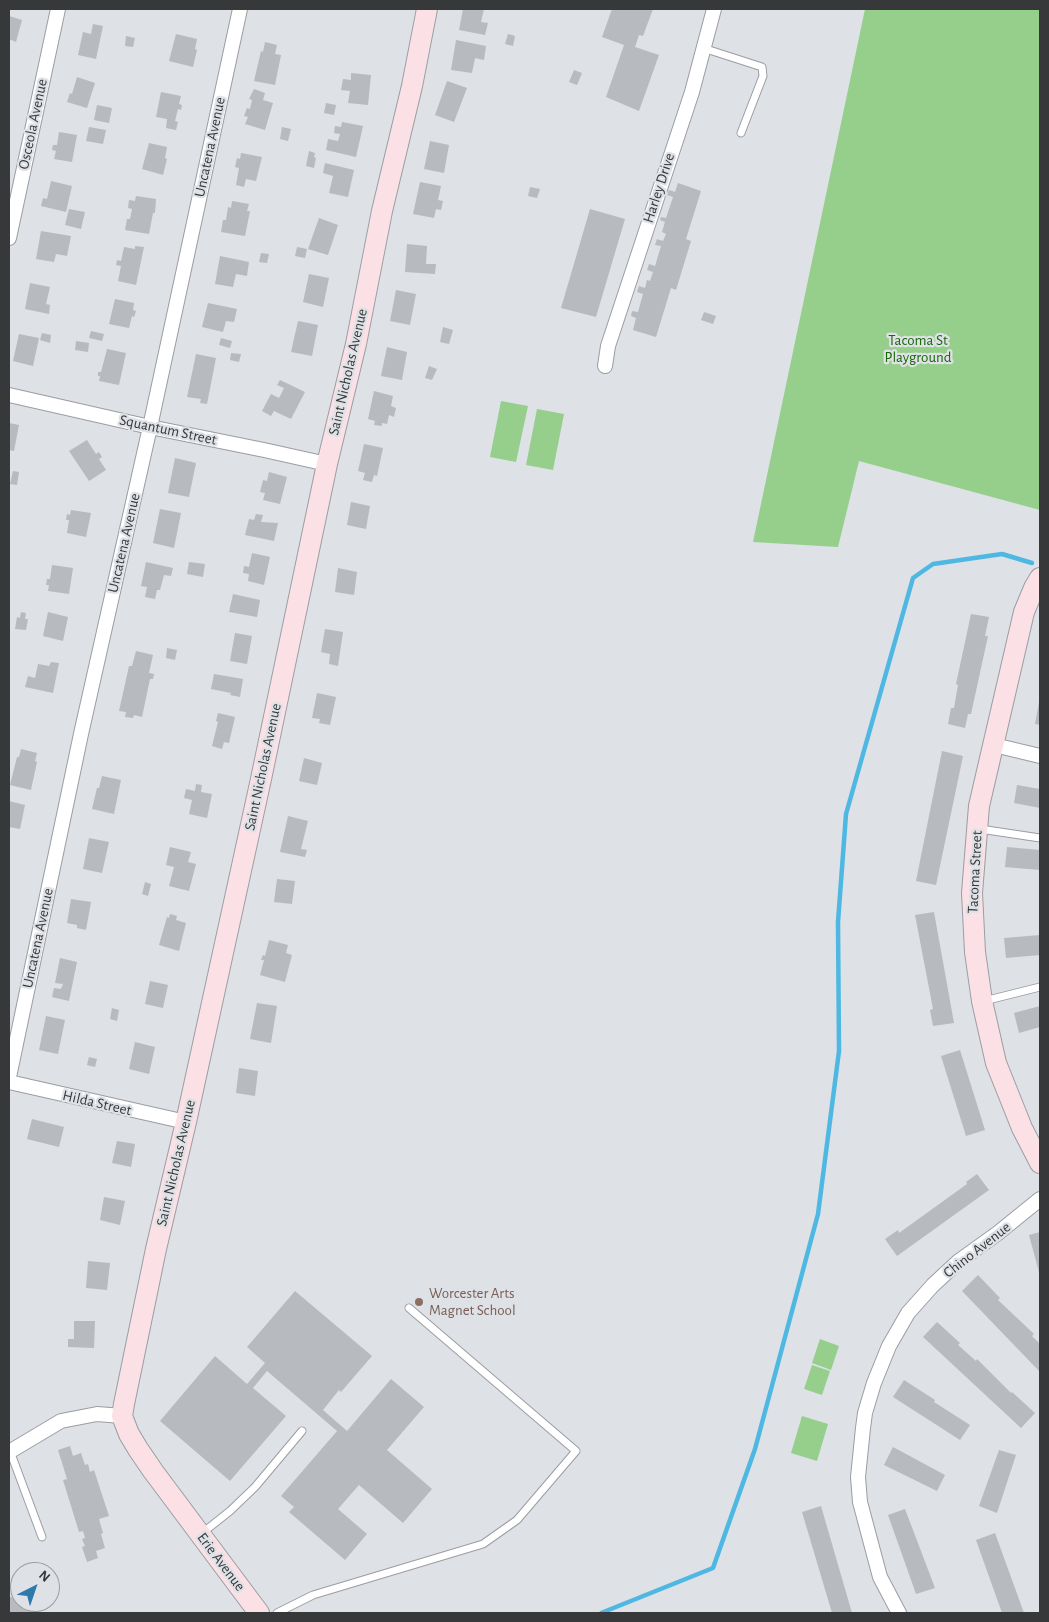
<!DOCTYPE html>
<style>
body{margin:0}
#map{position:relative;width:1049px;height:1622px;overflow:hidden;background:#dee1e6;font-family:"Alegreya Sans",sans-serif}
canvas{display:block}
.frame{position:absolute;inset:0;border:10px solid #37383a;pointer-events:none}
.north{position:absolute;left:10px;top:1562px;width:50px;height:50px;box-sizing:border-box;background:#dee1e6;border:1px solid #9b9da1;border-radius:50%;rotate:41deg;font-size:14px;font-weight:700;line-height:20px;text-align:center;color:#37383a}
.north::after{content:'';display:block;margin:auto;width:18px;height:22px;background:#2e7aad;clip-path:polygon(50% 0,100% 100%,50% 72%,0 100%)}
</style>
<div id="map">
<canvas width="1049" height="1622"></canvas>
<div class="frame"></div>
<div class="north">N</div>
</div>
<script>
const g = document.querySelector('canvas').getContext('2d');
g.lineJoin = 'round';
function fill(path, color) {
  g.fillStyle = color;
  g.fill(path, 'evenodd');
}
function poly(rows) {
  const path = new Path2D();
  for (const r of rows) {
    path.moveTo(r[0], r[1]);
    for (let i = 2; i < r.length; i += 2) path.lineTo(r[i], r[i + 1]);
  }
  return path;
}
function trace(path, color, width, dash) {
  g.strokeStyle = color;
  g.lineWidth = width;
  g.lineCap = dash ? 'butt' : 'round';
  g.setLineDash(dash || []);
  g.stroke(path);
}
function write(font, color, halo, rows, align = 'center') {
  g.font = font + ' "Alegreya Sans",sans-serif';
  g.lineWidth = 4.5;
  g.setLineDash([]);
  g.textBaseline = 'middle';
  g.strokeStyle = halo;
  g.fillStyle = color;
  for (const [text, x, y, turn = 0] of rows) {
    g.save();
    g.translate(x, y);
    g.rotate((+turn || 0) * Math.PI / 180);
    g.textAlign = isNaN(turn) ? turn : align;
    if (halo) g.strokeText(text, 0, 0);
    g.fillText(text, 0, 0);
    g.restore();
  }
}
const green = poly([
 [865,9,1040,9,1040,510,859,461,838,547,753,542],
 [501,401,528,406,516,462,490,457],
 [537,409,564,414,553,470,526,465],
 [820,1339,839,1346,831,1370,812,1363],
 [812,1365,830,1371,822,1395,804,1389],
 [802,1416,828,1424,817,1461,791,1453]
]);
const stream = poly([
 [601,1613,713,1568,755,1449,818,1214,839,1051,838,922,846,814,913,578,933,564,1002,554,1032,563]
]);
const building = poly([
 [463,9,484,9,481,22,488,23,485,35,459,30],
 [612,9,653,9,643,36,639,35,635,47,659,55,639,111,606,97,624,45,602,37],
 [9,16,22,20,16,42,9,39],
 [93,24,103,26,96,59,78,55,83,32,91,34],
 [176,34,197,39,195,49,197,50,193,67,169,61],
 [508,34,515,36,513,46,505,44],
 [126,36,135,38,133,47,125,46],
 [456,40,486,46,484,60,475,58,472,73,451,70],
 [265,42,277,45,275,54,281,55,275,85,254,81,261,51,263,52],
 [574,70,582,73,577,85,569,82],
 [351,73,371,75,368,105,348,103,350,91,341,90,343,79,351,80],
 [77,77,95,83,87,108,67,102,70,93,72,94],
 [447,81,467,88,454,122,435,115],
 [254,89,265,93,263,100,273,103,265,130,245,124,248,117,244,116,247,108,250,109,252,100,249,99],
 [161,92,181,96,179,104,182,105,181,110,178,109,175,121,178,122,176,130,166,128,167,119,156,117],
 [326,103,336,105,334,115,324,113],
 [97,105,112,108,109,123,94,120],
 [342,122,363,126,356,157,326,150,328,139,338,141,340,134,334,133,335,126,341,127],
 [89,127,106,130,103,144,86,141],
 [282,127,291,129,288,141,280,139],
 [59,132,77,135,72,162,54,159,56,151,52,150,53,145,57,145],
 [430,141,449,145,444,173,424,169],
 [149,143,167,147,165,158,167,159,163,175,142,169],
 [309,151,315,153,314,157,316,158,314,168,306,166],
 [241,153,262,157,256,181,246,179,244,187,236,185,239,168,235,167,237,158,240,159],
 [325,163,354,170,348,197,329,193,333,176,323,173],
 [51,181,72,186,66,212,41,206,43,198,47,199],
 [420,182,441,186,438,200,443,201,441,210,436,209,434,218,413,214],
 [678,183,701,191,686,239,691,241,676,290,671,288,656,337,633,330,636,318,631,316,632,311,638,312,643,294,637,292,639,286,645,288,647,280,650,281,653,272,647,270,649,264,655,266,661,246,655,245,657,239,663,241,666,234,662,232,665,222,660,220,661,217,666,218,673,197,667,195,669,190,675,192],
 [530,187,540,189,537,198,528,196],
 [136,196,156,199,155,213,153,213,149,234,125,230,127,219,130,219,132,209,128,208,129,200,135,201],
 [232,201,249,204,247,211,250,211,245,236,221,232,223,220,226,220,228,207,231,208],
 [69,209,85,212,81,229,65,225],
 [590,209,625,219,596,317,561,308],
 [319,218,338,225,328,255,308,249],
 [41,231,71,236,67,256,56,254,54,262,36,259],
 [407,244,427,246,426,264,436,264,435,274,405,272],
 [135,246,144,247,136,285,118,281,121,266,116,265,117,260,121,261,124,247,135,249],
 [297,247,307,249,305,258,295,256],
 [261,253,269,254,267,263,259,262],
 [220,256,249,262,247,276,236,274,233,287,215,284],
 [309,274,329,278,323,307,303,302],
 [30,283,50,287,46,304,50,305,49,314,25,309],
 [396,290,416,294,410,325,390,321],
 [115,299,134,303,133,310,136,311,134,317,132,316,129,328,109,324],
 [208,303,237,309,234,322,226,321,223,332,202,327],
 [704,312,716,316,713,324,701,320],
 [298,321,318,325,312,356,291,352],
 [443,327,453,330,449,344,440,342],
 [91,331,104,334,102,341,89,338],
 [42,333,51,335,50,343,40,340],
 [19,334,39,338,33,366,13,361],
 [221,338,232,341,230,348,219,345],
 [76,341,89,343,88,352,75,350],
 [387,347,407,352,402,380,381,376],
 [107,349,126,353,119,385,99,381,100,376,98,376,98,372,101,372],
 [231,353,241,354,239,362,230,360],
 [196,354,216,358,207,404,200,403,201,399,187,397],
 [429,366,437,369,432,380,425,378],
 [280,380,305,392,291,419,274,411,271,416,262,411,271,394,279,398,284,388,277,385],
 [374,391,393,396,391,406,396,408,394,417,389,415,387,424,382,423,382,426,374,425,375,421,368,419],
 [9,423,19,425,14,451,9,450],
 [87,440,96,454,99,452,102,457,99,459,106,470,89,481,69,451],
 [364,444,383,448,377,476,374,475,372,482,363,480,365,473,358,471],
 [175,458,196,463,189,497,168,493],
 [13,471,19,472,17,485,10,484],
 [269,472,287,477,280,504,263,500,265,493,260,492,263,480,267,481],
 [351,502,370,506,366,529,347,525],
 [160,509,181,513,174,548,153,543],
 [71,510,91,513,86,537,67,533,69,520,66,520,67,514,70,515],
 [256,514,263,515,261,522,278,523,274,541,245,535,249,519,254,520],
 [252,553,270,557,264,585,248,581,249,574,243,573,244,566,249,567],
 [146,562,173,568,171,576,164,575,160,590,157,590,155,599,145,597,147,587,141,586],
 [189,562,205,564,203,577,187,574],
 [52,565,73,568,69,594,48,591,49,585,46,585,47,579,50,579],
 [338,568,357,572,354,595,335,592],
 [233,594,260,600,257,617,229,612],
 [21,612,26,613,25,619,28,619,26,630,15,629,17,617,20,618],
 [48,612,68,617,63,641,43,636],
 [971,614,989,617,985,636,988,636,971,714,968,714,965,728,948,724,951,708,954,708,958,685,956,684],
 [325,629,343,632,338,666,329,664,330,654,321,652],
 [235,633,252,636,247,664,230,661],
 [167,648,177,650,175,660,166,658],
 [136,651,153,655,149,673,154,674,153,679,150,679,142,717,134,715,133,718,125,717,126,712,119,711,129,666,132,666],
 [51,662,59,663,53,693,25,687,28,676,35,678,38,664,49,666],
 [214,674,243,679,240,697,230,695,231,693,211,689],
 [317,693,336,697,330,725,319,723,320,719,312,718],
 [1039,702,1040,702,1040,725,1035,724],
 [218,713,235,717,229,743,224,742,222,749,212,746,218,722,216,721],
 [21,749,37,753,35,761,37,762,31,790,10,785,17,757,19,757],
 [942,751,963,756,936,885,916,881],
 [304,758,322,763,317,785,299,781],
 [102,776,121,780,114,814,92,809,97,788,99,788],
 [196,784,202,785,201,792,212,794,207,818,189,814,192,800,184,798,186,789,195,791],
 [1017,785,1040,789,1040,808,1014,803],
 [9,801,25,805,20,829,9,827],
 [288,816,308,821,301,849,307,850,305,857,280,852],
 [89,838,109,842,102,873,83,869],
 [170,847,191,852,188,862,196,864,189,891,169,886,174,867,166,865],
 [1007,847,1040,850,1040,870,1005,867],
 [277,879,295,881,292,904,274,902],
 [145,882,151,884,148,896,142,894],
 [71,899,91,902,86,930,77,928,77,925,67,923],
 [934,912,954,1023,933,1026,930,1010,933,1009,915,915],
 [170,914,177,916,176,920,186,923,179,951,159,945,167,917,169,918],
 [1040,935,1040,955,1006,958,1004,938],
 [269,940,288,945,286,953,292,955,285,982,260,975,264,960,261,960,263,955,265,956],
 [60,958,77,962,69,1001,52,997,54,988,61,989,63,984,55,983],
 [150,981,168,985,163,1008,145,1004],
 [257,1003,277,1006,271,1043,250,1039],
 [1040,1006,1040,1027,1019,1033,1014,1013],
 [112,1008,119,1010,117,1021,110,1019],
 [46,1016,65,1020,58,1054,39,1050],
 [135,1042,155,1047,149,1074,129,1069],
 [960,1050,985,1130,966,1136,941,1056],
 [89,1057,97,1059,95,1067,87,1065],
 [239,1068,258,1071,255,1096,236,1093],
 [32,1119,64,1127,59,1147,27,1139],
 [117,1141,135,1144,131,1167,112,1163],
 [977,1174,989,1190,897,1256,885,1239,898,1230,899,1233,967,1184,966,1182],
 [104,1197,125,1201,120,1225,100,1220],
 [1040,1232,1040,1276,1029,1235],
 [88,1261,110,1263,107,1290,86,1288],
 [978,1275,1000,1298,998,1300,1034,1334,1032,1336,1040,1344,1040,1372,962,1291],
 [295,1291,372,1356,341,1392,339,1390,323,1410,347,1431,391,1379,424,1407,387,1450,432,1489,403,1523,359,1485,338,1509,367,1534,345,1560,289,1512,294,1507,281,1496,337,1431,267,1371,253,1388,286,1416,230,1481,160,1421,215,1356,247,1384,265,1363,247,1347],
 [74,1321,95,1321,94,1348,68,1347,68,1339,74,1339],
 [937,1322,960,1343,958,1345,976,1361,977,1359,1011,1393,1012,1392,1035,1413,1021,1428,923,1337],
 [904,1380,935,1400,934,1402,970,1425,960,1440,893,1397],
 [70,1446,73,1456,81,1453,85,1465,88,1464,90,1472,94,1470,109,1516,99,1519,103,1533,101,1534,105,1548,96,1551,98,1558,87,1562,82,1547,85,1546,82,1539,85,1538,83,1531,79,1532,63,1480,67,1479,58,1450],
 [893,1447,945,1475,937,1491,884,1465],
 [999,1450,1016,1455,997,1513,979,1506],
 [821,1506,852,1613,832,1613,802,1512],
 [905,1509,935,1588,916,1594,888,1515],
 [995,1533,1024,1613,1002,1613,976,1540],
 [15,1590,20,1590,20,1602,36,1602,35,1613,9,1613,9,1597,14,1597]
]);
const lane = poly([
 [703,48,762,67,763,76,741,133],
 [980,829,1040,838],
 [984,1001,1040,987],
 [10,1451,42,1537],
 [201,1534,230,1511,255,1487,302,1431],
 [277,1613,313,1595,483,1544,517,1520,576,1451,409,1308]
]);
const street = poly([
 [9,238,58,9],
 [605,366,608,346,692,92,714,9],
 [9,395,150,427,264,450,327,464],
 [994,745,1040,756],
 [9,1077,81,734,150,427,240,9],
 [9,1082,186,1122],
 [9,1452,61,1421,97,1414,122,1416],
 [899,1613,880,1577,860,1502,858,1477,863,1428,865,1413,874,1383,889,1346,908,1313,933,1285,959,1261,998,1233,1040,1199]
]);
const secondary = poly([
 [1040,578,1034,588,1024,612,979,806,972,893,975,952,982,1001,996,1063,1022,1128,1040,1163],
 [259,1613,153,1471,138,1449,129,1434,122,1416,124,1404,156,1249,186,1122,261,779,327,464,356,344,382,211,412,86,427,9]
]);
const markers = [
 [419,1302,5,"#8d6e63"]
];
const streetNames = [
 ["Osceola Avenue",33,124,-78],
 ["Uncatena Avenue",210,147,-78],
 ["Harley Drive",659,188,-72],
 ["Saint Nicholas Avenue",348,372,-77],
 ["Squantum Street",168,430,12],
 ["Uncatena Avenue",124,543,-77],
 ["Saint Nicholas Avenue",263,767,-78],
 ["Tacoma Street",975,872,-87],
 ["Uncatena Avenue",38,938,-78],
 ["Hilda Street",97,1103,13],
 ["Saint Nicholas Avenue",176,1163,-77],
 ["Chino Avenue",977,1250,-38],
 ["Erie Avenue",221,1562,53]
];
const parkNames = [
 ["Tacoma St",918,340],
 ["Playground",918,357]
];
const educationNames = [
 ["Worcester Arts",429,1293],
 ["Magnet School",429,1310]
];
fill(green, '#95cf8b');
trace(stream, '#4eb8e3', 4.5);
fill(building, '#b7babf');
trace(lane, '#9a9da2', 9);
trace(street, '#9a9da2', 16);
trace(secondary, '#9a9da2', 22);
trace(lane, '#fff', 7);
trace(street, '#fff', 14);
trace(secondary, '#fbe1e5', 20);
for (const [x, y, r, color] of markers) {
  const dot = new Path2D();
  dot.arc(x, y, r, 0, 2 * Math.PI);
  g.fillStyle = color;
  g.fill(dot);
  trace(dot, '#dee1e6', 2);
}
write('15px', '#37383a', '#dee1e6', streetNames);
write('15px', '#186807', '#dee1e6', parkNames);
write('15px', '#785e54', '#dee1e6', educationNames, 'left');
</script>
